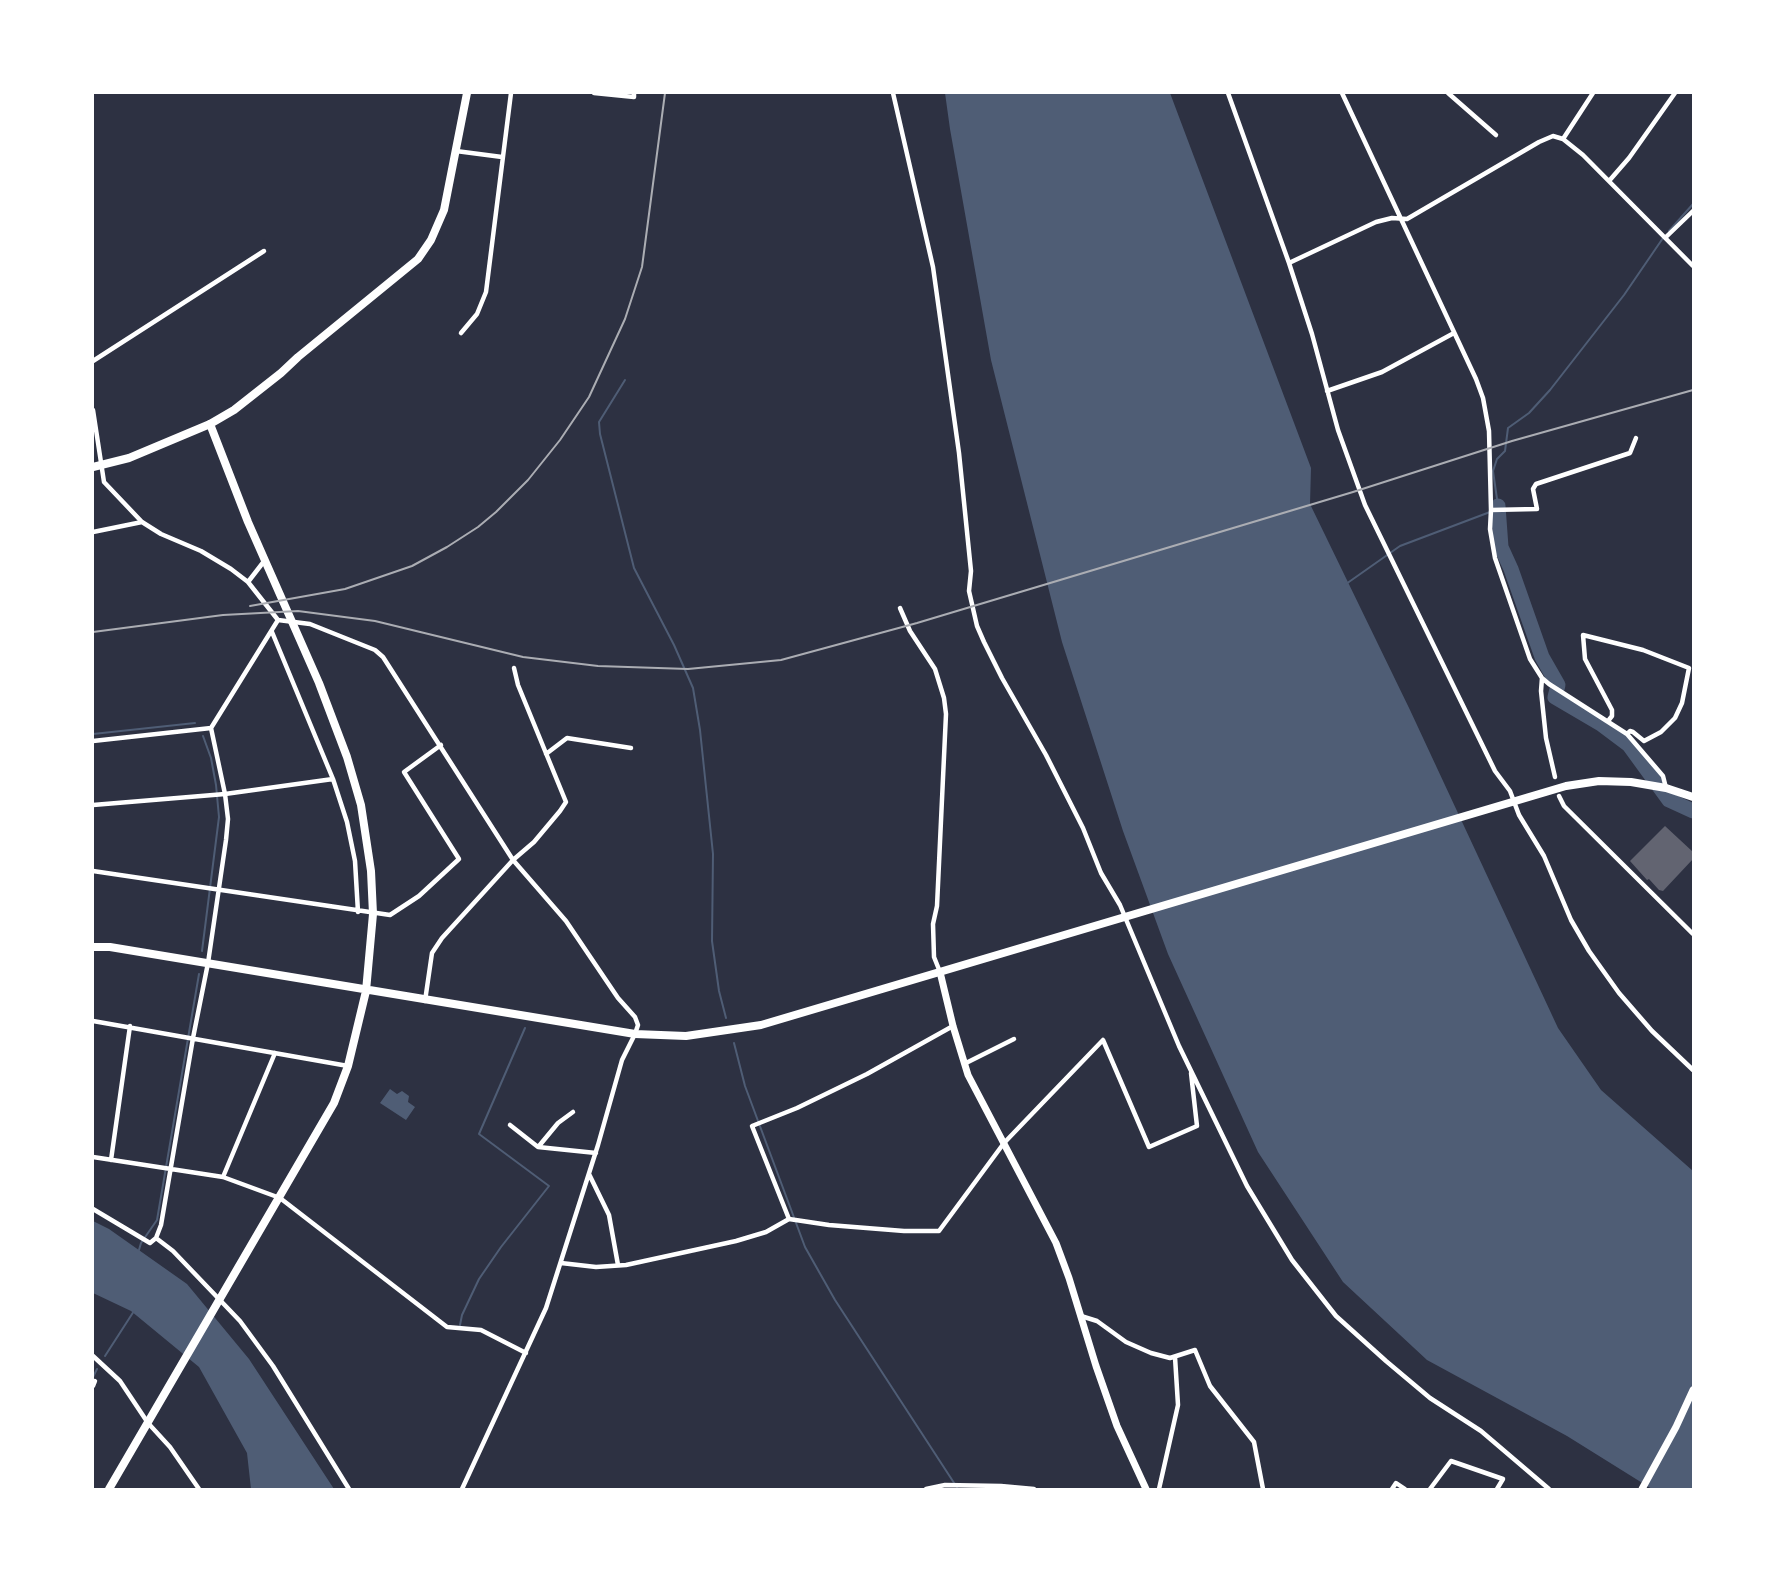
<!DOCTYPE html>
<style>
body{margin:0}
#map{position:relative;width:1786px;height:1582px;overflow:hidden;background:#2d3142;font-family:"Zilla Slab",serif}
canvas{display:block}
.frame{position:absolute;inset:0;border:94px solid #fff;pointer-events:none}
</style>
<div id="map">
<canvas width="1786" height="1582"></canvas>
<div class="frame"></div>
</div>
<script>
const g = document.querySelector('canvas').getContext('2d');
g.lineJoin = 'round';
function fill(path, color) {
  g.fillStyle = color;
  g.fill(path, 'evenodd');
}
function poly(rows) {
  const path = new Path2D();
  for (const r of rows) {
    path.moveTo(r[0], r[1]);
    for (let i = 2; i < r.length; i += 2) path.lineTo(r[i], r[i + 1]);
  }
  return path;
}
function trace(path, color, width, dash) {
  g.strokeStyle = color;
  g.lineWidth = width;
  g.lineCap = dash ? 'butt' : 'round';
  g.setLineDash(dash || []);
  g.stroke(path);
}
const water = poly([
 [945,93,1170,93,1311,468,1310,504,1410,710,1558,1028,1601,1090,1693,1171,1693,1489,1652,1489,1567,1436,1427,1360,1343,1282,1258,1152,1168,954,1123,831,1062,642,991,360,950,129],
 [390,1089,397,1094,402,1091,409,1096,408,1102,415,1107,406,1120,380,1103],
 [93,1221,109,1229,187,1284,249,1359,334,1489,251,1489,247,1453,199,1367,131,1311,93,1293]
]);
const stream = poly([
 [1669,231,1693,204],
 [625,380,599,422,600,434,634,568,674,645,693,688,700,730,713,854,712,941,719,991,726,1018],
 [1495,508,1498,506,1493,471,1497,459,1505,451,1508,428,1529,413,1550,390,1624,295,1663,238],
 [1346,584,1400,546,1490,512],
 [93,734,195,723],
 [202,951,219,817,216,785,211,758,203,736],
 [734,1043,745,1086,805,1247,835,1300,958,1489],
 [139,1250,141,1243,157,1220,199,974],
 [460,1325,462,1315,479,1279,501,1247,549,1186,479,1134,525,1028],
 [105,1356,134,1311],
 [93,1377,97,1369]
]);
const river = poly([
 [1498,506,1501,547,1511,569,1542,657,1558,685,1555,697,1601,724,1629,745,1669,800,1693,811]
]);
const building = poly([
 [1665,826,1693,852,1693,859,1663,891,1659,890,1649,879,1647,880,1630,861]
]);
const minor = poly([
 [594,93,634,97,634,93],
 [893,93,933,267,959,453,971,571,969,591,977,626,984,642,1002,678,1046,755,1083,828,1101,873,1120,905,1179,1046,1247,1186,1292,1260,1336,1316,1386,1361,1430,1398,1481,1431,1549,1489],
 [1228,93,1289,263,1312,334,1338,430,1365,505,1495,771,1510,791,1519,815,1544,856,1571,920,1589,951,1619,993,1652,1031,1693,1070],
 [1342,93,1476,379,1483,398,1489,431,1491,510,1490,529,1495,558,1530,659,1542,678,1549,684,1627,734,1663,776,1666,788],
 [1448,93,1496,135],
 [1563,139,1593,93],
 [456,151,502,157],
 [1609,181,1629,158,1675,93],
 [1666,237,1693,211],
 [1289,263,1376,222,1392,218,1407,219,1539,142,1553,136,1563,139,1583,155,1693,266],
 [461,333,477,314,486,292,511,93],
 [93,361,264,251],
 [1327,391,1382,372,1454,333],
 [93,410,104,482,142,522,161,534,201,551,231,569,248,582,278,620,211,728,225,794,228,819,226,840,208,963,193,1038,161,1225,156,1238,150,1243,93,1209],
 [1491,510,1537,509,1533,489,1536,484,1630,453,1636,438],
 [93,532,142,522],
 [248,582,265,560],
 [900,608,910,631,935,669,944,698,946,714,937,906,933,924,934,957,940,972],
 [278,620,310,624,375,650,383,657,513,860,566,921,618,998,635,1017,638,1025,635,1034,622,1060,598,1145,546,1308,462,1489],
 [272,632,333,779,347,822,355,861,358,912],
 [1542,678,1541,691,1546,738,1555,777],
 [1608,721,1612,716,1612,710,1585,659,1583,635,1643,650,1689,668,1682,703,1675,718,1661,732,1644,741,1633,732,1630,731,1627,734],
 [93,741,211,728],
 [546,754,567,738,631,748],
 [1559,796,1564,806,1693,934],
 [93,805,225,794,333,779],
 [93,871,390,915,419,896,459,859,404,772,441,745],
 [425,1001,432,953,442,938,513,860,534,842,560,811,566,802,518,685,514,668],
 [93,1021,348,1066],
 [964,1064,1014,1039],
 [510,1125,538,1147,596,1153],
 [539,1146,558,1123,573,1112],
 [93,1157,223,1177,280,1198,447,1327,481,1330,526,1353],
 [111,1160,130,1026],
 [589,1174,609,1215,618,1265],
 [223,1177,275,1053],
 [789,1219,752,1126,797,1108,867,1074,953,1026],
 [156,1238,173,1251,240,1321,273,1366,349,1489],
 [561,1263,596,1267,626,1265,736,1241,766,1232,789,1219,829,1225,904,1231,939,1231,1004,1143,1103,1040,1149,1147,1197,1126,1191,1073],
 [1081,1316,1097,1321,1126,1342,1151,1353,1170,1358,1195,1350,1210,1386,1254,1442,1263,1489],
 [93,1356,120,1381,148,1423,170,1447,199,1489],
 [93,1386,95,1381],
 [926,1489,945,1485,1001,1486,1034,1489],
 [1159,1489,1178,1405,1175,1357],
 [1392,1489,1396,1483,1405,1489],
 [1430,1489,1451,1461,1503,1479,1497,1489]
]);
const secondary = poly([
 [940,972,953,1026,968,1075,1056,1243,1069,1278,1096,1366,1117,1426,1146,1489],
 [1642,1489,1676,1427,1693,1390]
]);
const primary = poly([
 [93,467,129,458,210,424]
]);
const trunk = poly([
 [93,947,110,947,635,1034,686,1036,761,1025,1566,786,1599,781,1631,782,1666,788,1693,797],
 [109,1489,334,1103,348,1066,366,991,373,914,371,871,361,805,347,757,319,683,248,522,210,424,234,410,281,373,298,357,418,259,431,240,444,210,467,93]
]);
const rail = poly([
 [250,606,345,589,412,566,447,547,478,527,496,512,528,480,560,440,589,397,625,319,642,267,665,93],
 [93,632,223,615,298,611,375,621,523,657,598,666,688,669,781,660,917,623,1353,492,1512,441,1693,390]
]);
fill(water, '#4f5d75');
trace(stream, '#4f5d75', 2);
trace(river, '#4f5d75', 15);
fill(building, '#626471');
trace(minor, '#fff', 4.5);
trace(secondary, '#fff', 7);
trace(primary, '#fff', 8);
trace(trunk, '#fff', 8);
trace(rail, '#abadb3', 2);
</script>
